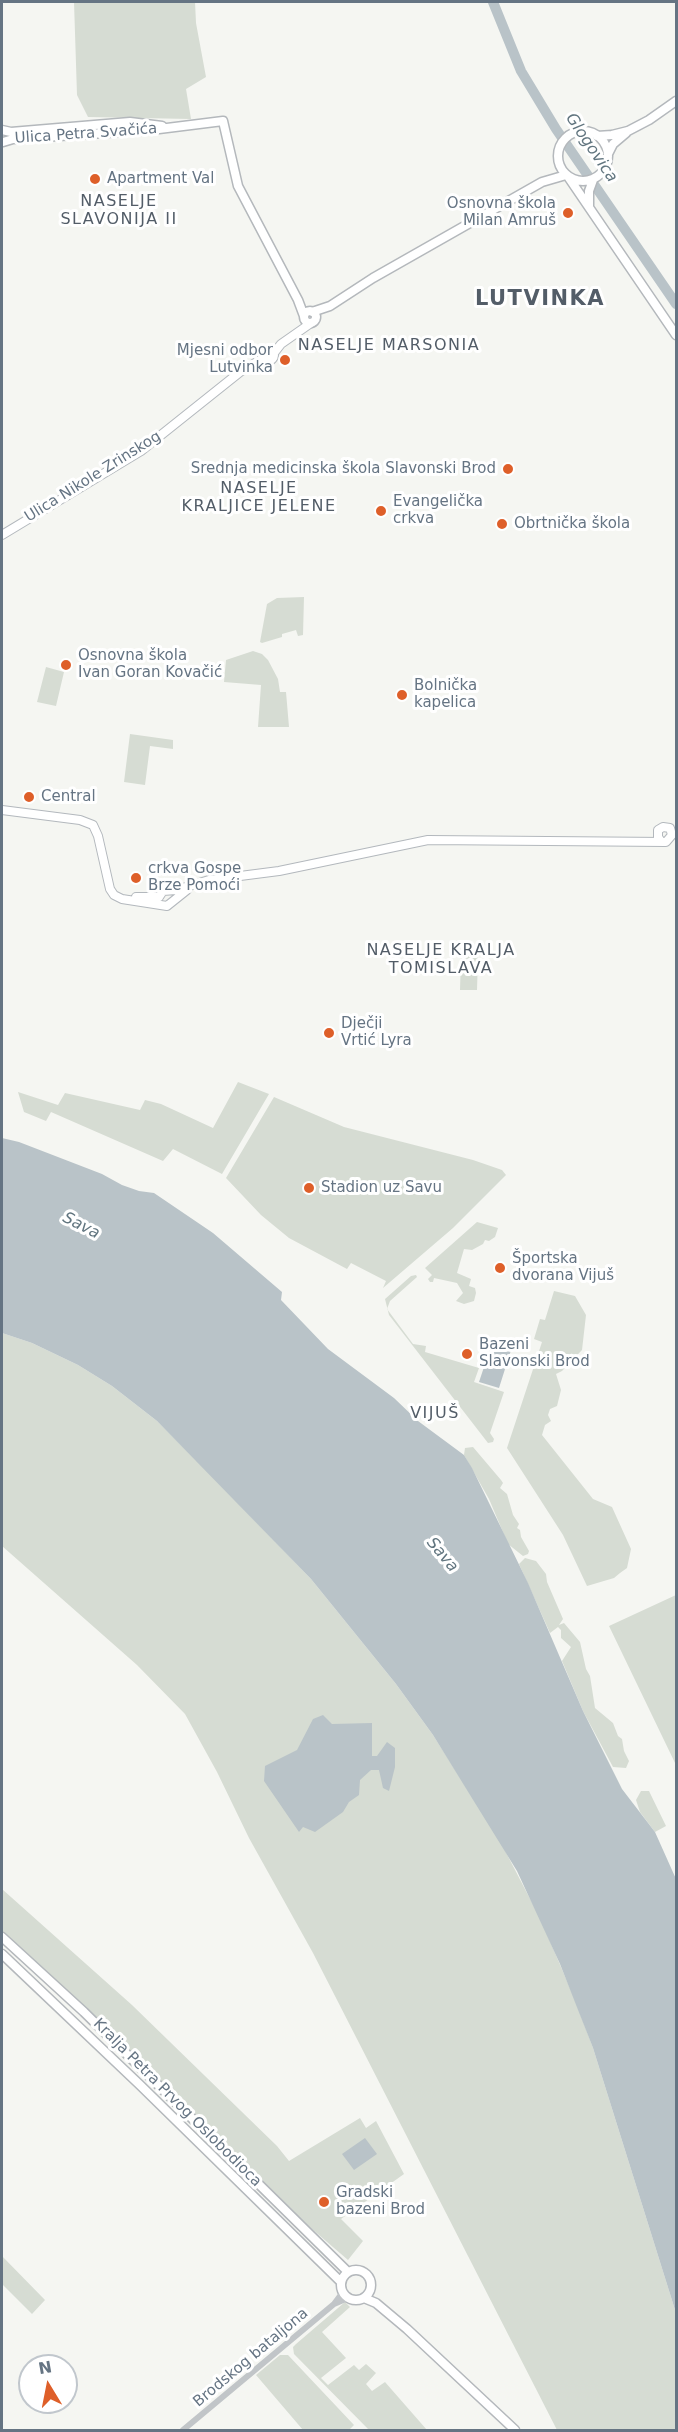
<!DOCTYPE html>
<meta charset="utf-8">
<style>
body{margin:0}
#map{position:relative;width:678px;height:2432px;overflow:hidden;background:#f5f6f2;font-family:"DejaVu Sans",sans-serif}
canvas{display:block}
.frame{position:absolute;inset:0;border:3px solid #657483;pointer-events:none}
.north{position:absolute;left:18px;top:2354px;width:60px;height:60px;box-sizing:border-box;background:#fff;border:2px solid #c1c7cd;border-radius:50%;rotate:350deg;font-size:16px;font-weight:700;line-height:24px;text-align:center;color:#657483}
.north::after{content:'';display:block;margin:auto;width:21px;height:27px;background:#de5f29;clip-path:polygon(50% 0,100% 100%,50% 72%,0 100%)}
</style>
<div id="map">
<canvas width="678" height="2432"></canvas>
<div class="frame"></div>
<div class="north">N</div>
</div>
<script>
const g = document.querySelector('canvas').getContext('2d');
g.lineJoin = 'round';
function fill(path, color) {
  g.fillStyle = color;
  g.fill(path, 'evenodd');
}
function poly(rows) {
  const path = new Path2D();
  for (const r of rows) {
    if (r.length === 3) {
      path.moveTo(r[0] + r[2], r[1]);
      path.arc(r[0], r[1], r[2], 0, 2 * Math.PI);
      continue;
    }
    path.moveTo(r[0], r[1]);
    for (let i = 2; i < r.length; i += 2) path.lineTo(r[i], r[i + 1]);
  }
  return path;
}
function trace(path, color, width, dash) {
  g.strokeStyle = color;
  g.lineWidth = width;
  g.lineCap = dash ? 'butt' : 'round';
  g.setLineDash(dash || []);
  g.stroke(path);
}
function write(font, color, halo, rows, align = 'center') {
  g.font = font + ' "DejaVu Sans",sans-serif';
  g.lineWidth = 6;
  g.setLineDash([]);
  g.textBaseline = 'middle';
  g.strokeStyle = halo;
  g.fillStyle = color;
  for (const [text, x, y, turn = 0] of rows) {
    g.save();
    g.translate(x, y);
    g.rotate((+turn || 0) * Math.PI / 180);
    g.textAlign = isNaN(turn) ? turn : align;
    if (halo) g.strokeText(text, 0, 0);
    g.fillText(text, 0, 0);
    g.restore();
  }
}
const green = poly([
 [74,2,195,2,196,23,206,77,186,89,191,119,88,117,77,95],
 [304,597,303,635,298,636,296,630,282,634,282,637,262,643,260,642,267,604,277,598],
 [253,651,262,654,268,660,278,679,280,692,286,692,289,727,258,727,261,685,224,682,226,660],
 [46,667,64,672,56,706,37,702],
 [130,734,173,740,173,749,150,746,145,785,124,782],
 [461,956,478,956,477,990,460,990],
 [238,1082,269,1094,222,1174,173,1149,163,1161,51,1112,46,1121,24,1112,18,1092,58,1105,65,1093,140,1110,145,1100,161,1104,213,1128],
 [274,1097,344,1127,473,1160,502,1170,506,1175,453,1228,383,1288,386,1281,351,1263,347,1269,289,1238,261,1215,226,1178],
 [477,1222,498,1228,495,1237,489,1241,485,1240,483,1244,472,1250,464,1249,457,1273,471,1279,469,1286,475,1288,476,1293,474,1301,464,1304,456,1301,463,1293,457,1283,434,1278,433,1282,430,1282,428,1279,432,1275,425,1268],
 [416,1275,417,1277,390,1301,387,1309,413,1344,426,1346,425,1352,479,1368,474,1382,504,1392,490,1433,494,1439,493,1442,488,1443,389,1315,385,1299,411,1276],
 [554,1291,575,1296,586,1315,582,1350,562,1371,556,1374,561,1390,557,1406,550,1409,548,1415,551,1421,545,1425,542,1435,593,1499,612,1507,631,1549,627,1568,620,1573,614,1578,587,1586,563,1535,507,1448,542,1342,534,1339,540,1319,545,1320],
 [2,1333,32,1343,78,1365,112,1386,157,1421,214,1478,311,1579,396,1684,433,1735,499,1839,541,1920,575,2000,593,2048,676,2313,676,2430,557,2430,313,1953,249,1838,217,1772,185,1714,137,1665,2,1546],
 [473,1447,501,1480,503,1483,500,1488,507,1494,513,1515,519,1524,517,1528,520,1530,521,1537,529,1551,528,1554,523,1556,508,1544,489,1499,464,1455,465,1448],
 [525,1558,536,1561,546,1574,547,1582,563,1619,559,1625,564,1623,580,1642,586,1669,590,1676,595,1708,613,1723,618,1736,622,1739,624,1751,629,1761,626,1768,613,1767,583,1711,562,1661,571,1647,561,1638,561,1630,558,1627,550,1633,519,1564],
 [676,1595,676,1765,609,1626],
 [641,1791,649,1791,666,1826,655,1832,640,1812,636,1800],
 [2,1889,132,2005,277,2146,289,2161,360,2118,366,2128,376,2121,404,2174,341,2219,363,2241,348,2260,312,2229,2,1933],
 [2,2256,45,2300,32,2314,2,2284],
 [345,2302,350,2307,322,2332,346,2358,321,2378,328,2385,354,2365,359,2370,366,2364,376,2373,366,2384,372,2391,385,2382,427,2430,369,2430,294,2354,293,2347,296,2344],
 [280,2355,288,2355,354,2425,349,2430,303,2430,256,2375]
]);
const water = poly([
 [2,1138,19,1142,102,1174,122,1185,139,1191,154,1193,213,1233,282,1292,281,1300,328,1349,394,1398,418,1421,464,1455,472,1468,528,1583,583,1711,622,1789,655,1832,676,1879,676,2313,593,2048,560,1964,517,1871,433,1735,396,1684,311,1579,157,1421,112,1386,78,1365,32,1343,2,1333],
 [493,1340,512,1347,499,1388,479,1382],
 [323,1715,332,1724,372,1723,372,1756,377,1756,387,1742,395,1748,395,1767,389,1791,383,1788,379,1770,371,1770,360,1780,359,1795,349,1802,343,1812,315,1832,303,1827,299,1832,264,1781,265,1766,297,1750,313,1719],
 [365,2138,377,2154,354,2170,342,2154]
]);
const river = poly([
 [493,2,521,71,556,129,676,304]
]);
const tertiary = poly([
 [334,2304,343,2292],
 [183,2430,334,2304,348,2298]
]);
const secondary = poly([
 [268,355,6],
 [274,353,281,344,311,323],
 [2,535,141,451,240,372,255,363,265,361],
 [2,810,80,820,93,825,98,836,110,889,114,895,122,899,167,906,187,890],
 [136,897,159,897],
 [159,897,163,891,176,890,209,880,279,871,428,840,666,842,672,835,670,828,663,827,658,830,658,837,660,840]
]);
const primary = poly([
 [2,130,11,132,130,122,162,126],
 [583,156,25],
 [597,136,612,135,628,131,649,120,676,101],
 [3,142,13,139,151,130,223,121,238,186,298,300,304,316],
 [608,154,613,144,626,133],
 [569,178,676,335],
 [589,206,589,191,593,180],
 [310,317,6],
 [312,312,330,306,373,278,542,182,566,175],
 [2,1937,84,2012,348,2272],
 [2,1954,140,2085,341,2282],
 [356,2285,15],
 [364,2298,376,2303,407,2329,515,2430]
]);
const markers = [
 [95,179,6,"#de5f29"],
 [568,213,6,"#de5f29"],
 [285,360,6,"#de5f29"],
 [508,469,6,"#de5f29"],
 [381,511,6,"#de5f29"],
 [502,524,6,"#de5f29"],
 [66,665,6,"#de5f29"],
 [402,695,6,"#de5f29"],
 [29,797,6,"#de5f29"],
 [136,878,6,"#de5f29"],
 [329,1033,6,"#de5f29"],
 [309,1188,6,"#de5f29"],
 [500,1268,6,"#de5f29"],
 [467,1354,6,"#de5f29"],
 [324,2202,6,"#de5f29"]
];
const streetNames = [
 ["Ulica Petra Svačića",86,134,-4],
 ["Ulica Nikole Zrinskog",93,477,-32],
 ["Kralja Petra Prvog Oslobodioca",177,2103,45],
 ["Brodskog bataljona",251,2358,-40]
];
const poiNames = [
 ["Apartment Val",107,179],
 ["Osnovna škola",556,204,"right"],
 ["Milan Amruš",556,221,"right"],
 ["Mjesni odbor",273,351,"right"],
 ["Lutvinka",273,368,"right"],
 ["Srednja medicinska škola Slavonski Brod",496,469,"right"],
 ["Evangelička",393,502],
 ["crkva",393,519],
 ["Obrtnička škola",514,524],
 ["Osnovna škola",78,656],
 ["Ivan Goran Kovačić",78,673],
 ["Bolnička",414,686],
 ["kapelica",414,703],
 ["Central",41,797],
 ["crkva Gospe",148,869],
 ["Brze Pomoći",148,886],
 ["Dječji",341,1024],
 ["Vrtić Lyra",341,1041],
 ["Stadion uz Savu",321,1188],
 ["Športska",512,1259],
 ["dvorana Vijuš",512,1276],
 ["Bazeni",479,1345],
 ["Slavonski Brod",479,1362],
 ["Gradski",336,2193],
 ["bazeni Brod",336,2210]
];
const waterNames = [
 ["Glogovica",591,148,56],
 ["Sava",81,1226,27],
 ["Sava",442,1555,50]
];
const neighbourhoodNames = [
 ["NASELJE",119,202],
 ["SLAVONIJA II",119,220],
 ["NASELJE MARSONIA",389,346],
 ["NASELJE",259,489],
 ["KRALJICE JELENE",259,507],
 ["NASELJE KRALJA",441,951],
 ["TOMISLAVA",441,969],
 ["VIJUŠ",435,1414]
];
const districtNames = [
 ["LUTVINKA",540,300]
];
fill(green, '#d6dcd3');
fill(water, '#b9c3c8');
trace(river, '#b9c3c8', 10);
trace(secondary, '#b3b8bd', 10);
trace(primary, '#b4b8bc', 11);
trace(tertiary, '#c1c5c8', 6);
trace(secondary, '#fff', 8);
trace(primary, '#fff', 8);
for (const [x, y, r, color] of markers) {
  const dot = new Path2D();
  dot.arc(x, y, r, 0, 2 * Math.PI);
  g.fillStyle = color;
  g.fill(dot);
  trace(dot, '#fff', 2);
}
write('15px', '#657483', '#fff', streetNames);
write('15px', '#657483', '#fff', poiNames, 'left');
write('italic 16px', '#61757f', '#fff', waterNames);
g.letterSpacing = '1.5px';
write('16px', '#535d68', '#fff', neighbourhoodNames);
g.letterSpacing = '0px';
g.letterSpacing = '1.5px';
write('bold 21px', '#535d68', '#fff', districtNames);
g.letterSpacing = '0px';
</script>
